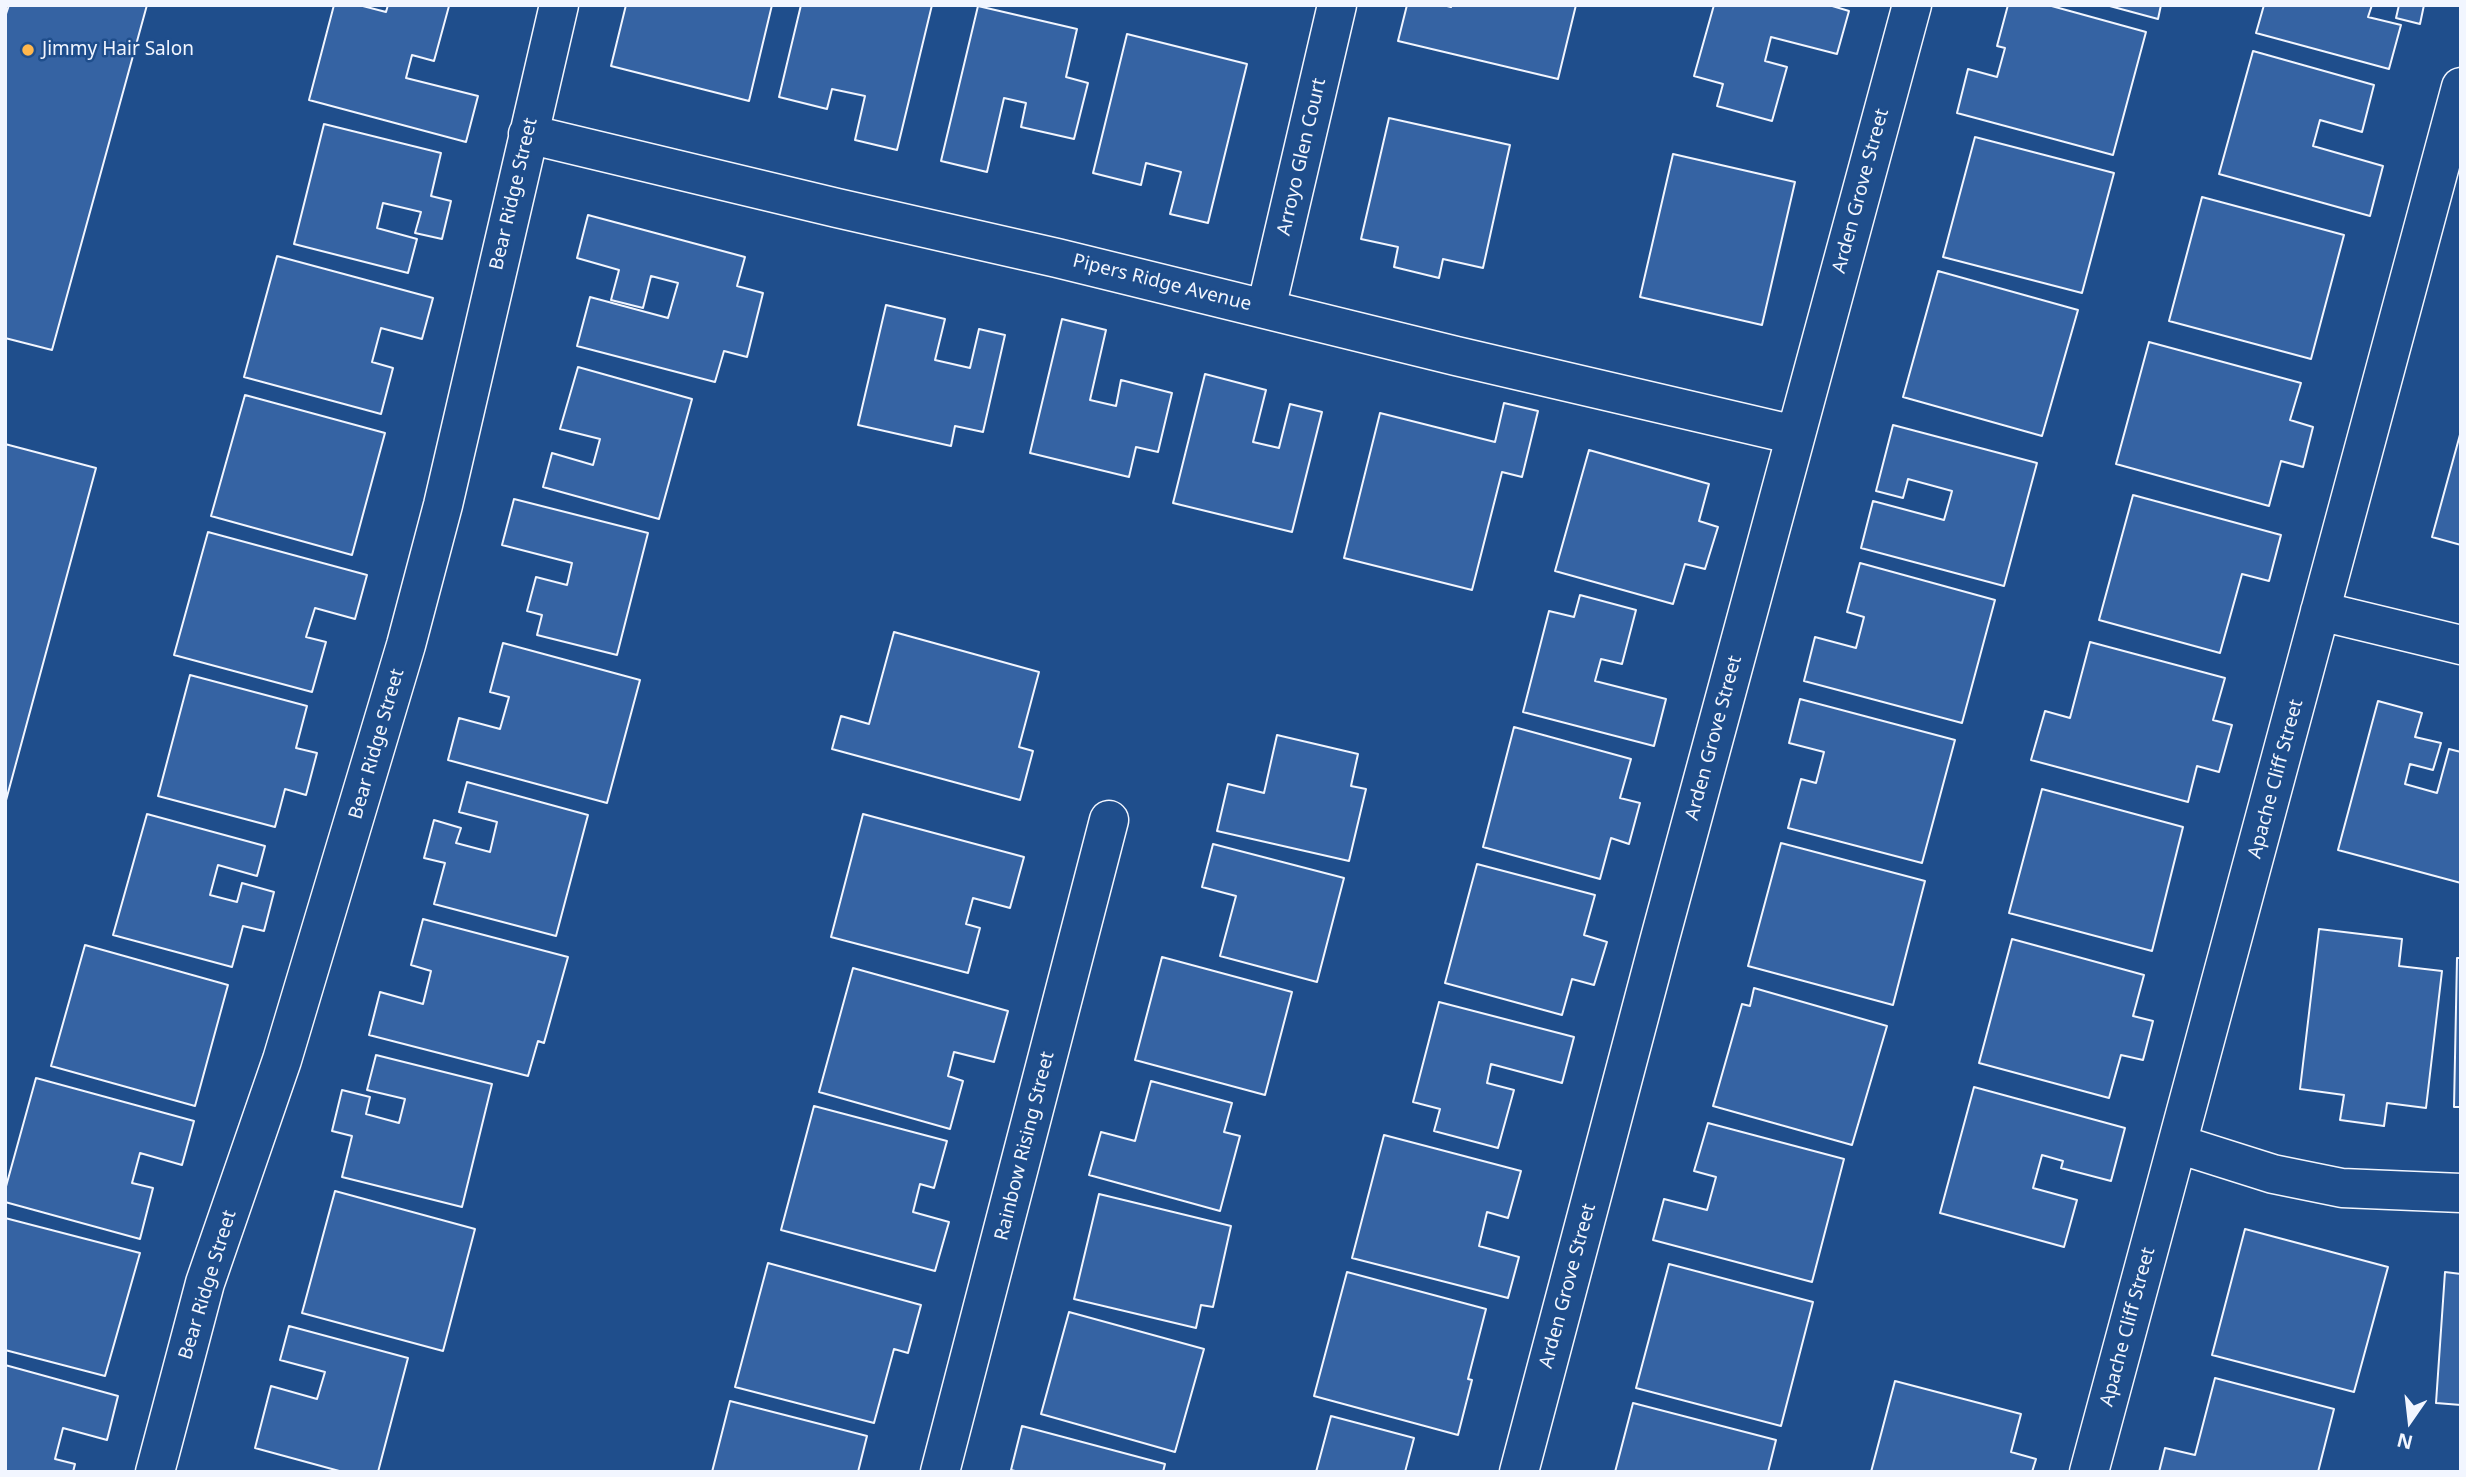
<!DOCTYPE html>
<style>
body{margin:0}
#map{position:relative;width:2466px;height:1477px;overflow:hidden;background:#1f4e8c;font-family:"Noto Sans",sans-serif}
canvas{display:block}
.frame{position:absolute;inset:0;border:7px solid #f2f6ff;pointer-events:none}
.north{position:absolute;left:2375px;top:1386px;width:70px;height:70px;-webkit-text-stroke:5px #1f4e8c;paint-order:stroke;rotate:194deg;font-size:19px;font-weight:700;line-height:28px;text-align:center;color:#f2f6ff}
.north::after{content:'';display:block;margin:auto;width:24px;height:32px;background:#f2f6ff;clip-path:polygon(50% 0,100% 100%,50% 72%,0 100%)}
</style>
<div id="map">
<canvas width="2466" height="1477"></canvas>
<div class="frame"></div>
<div class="north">N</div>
</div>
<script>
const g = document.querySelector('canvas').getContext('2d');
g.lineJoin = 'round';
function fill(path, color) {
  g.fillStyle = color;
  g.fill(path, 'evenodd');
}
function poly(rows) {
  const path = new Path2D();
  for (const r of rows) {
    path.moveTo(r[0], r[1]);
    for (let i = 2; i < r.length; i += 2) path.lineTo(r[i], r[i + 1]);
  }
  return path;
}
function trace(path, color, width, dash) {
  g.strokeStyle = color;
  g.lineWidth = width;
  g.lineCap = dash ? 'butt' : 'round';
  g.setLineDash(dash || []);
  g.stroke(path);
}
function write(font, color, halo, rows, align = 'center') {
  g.font = font + ' "Noto Sans",sans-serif';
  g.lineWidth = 5;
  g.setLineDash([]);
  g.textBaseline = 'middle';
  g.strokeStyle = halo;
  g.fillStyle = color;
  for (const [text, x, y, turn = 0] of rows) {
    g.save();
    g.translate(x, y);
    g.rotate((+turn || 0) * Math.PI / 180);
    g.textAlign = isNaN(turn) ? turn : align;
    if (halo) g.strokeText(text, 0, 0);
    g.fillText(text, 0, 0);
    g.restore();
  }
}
const building = poly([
 [9,5,147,5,52,350,5,338,5,17,9,5],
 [334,5,359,5,386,12,388,5,449,6,434,61,412,55,406,78,478,96,466,142,309,100,334,5],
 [626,5,772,5,749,101,611,66,626,5],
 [801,5,932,5,897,150,855,140,865,96,832,89,827,109,779,97,801,5],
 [1407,5,1443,5,1451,7,1452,5,1576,5,1558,79,1398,41,1407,5],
 [1714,5,1829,5,1849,11,1837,54,1771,37,1765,61,1787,67,1772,121,1717,106,1723,84,1694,76,1714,5],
 [2008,5,2048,5,2146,32,2113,155,1957,113,1968,69,1997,77,2005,48,1997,46,2008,5],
 [2106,5,2161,5,2158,19,2106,5],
 [2264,5,2372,5,2368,17,2401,25,2389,69,2256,33,2264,5],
 [2399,5,2424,5,2420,24,2396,18,2399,5],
 [978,6,1077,29,1066,77,1088,83,1074,139,1021,127,1026,103,1004,98,987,172,941,161,978,6],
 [1127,34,1247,64,1208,223,1170,214,1181,172,1146,163,1141,185,1093,173,1127,34],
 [2253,51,2374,85,2362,132,2320,120,2313,146,2383,166,2370,216,2219,174,2253,51],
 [1389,118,1510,145,1483,268,1443,259,1439,278,1394,267,1398,247,1361,239,1389,118],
 [324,124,441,153,431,196,451,201,442,239,415,233,421,212,383,203,377,228,417,239,408,273,294,244,324,124],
 [1975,137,2114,173,2082,293,1943,257,1975,137],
 [1673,154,1795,182,1762,325,1640,297,1673,154],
 [2202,197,2344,235,2311,359,2169,321,2202,197],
 [588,215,745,257,737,286,763,293,747,357,724,351,715,382,577,346,590,297,668,318,678,283,651,276,643,308,611,300,619,270,577,258,588,215],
 [277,256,433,298,422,339,381,328,372,362,393,368,381,414,244,377,277,256],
 [1938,271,2078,310,2042,436,1903,397,1938,271],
 [886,305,945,319,935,360,970,368,979,329,1005,335,983,432,955,426,951,446,858,425,886,305],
 [1062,319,1106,330,1090,400,1116,406,1121,380,1172,393,1158,452,1136,447,1129,477,1030,453,1062,319],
 [2149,342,2301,383,2290,420,2313,427,2303,467,2281,461,2269,506,2116,464,2149,342],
 [578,367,692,399,659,519,543,487,552,453,593,465,600,439,560,429,578,367],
 [1205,374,1266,390,1253,442,1279,448,1290,404,1322,412,1292,532,1173,503,1205,374],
 [245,395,385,433,352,555,211,516,245,395],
 [1504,403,1538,411,1522,477,1502,472,1472,590,1344,558,1380,413,1495,442,1504,403],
 [1893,425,2037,463,2004,586,1861,548,1873,501,1944,520,1952,491,1908,479,1903,498,1876,491,1893,425],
 [2461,431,2461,545,2432,537,2461,431],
 [5,444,96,468,5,804,5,444],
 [1589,450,1709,484,1699,521,1718,527,1705,569,1685,564,1673,604,1555,571,1589,450],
 [2133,495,2281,535,2269,581,2242,574,2220,653,2099,620,2133,495],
 [514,499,648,533,617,655,537,635,542,615,527,611,536,577,567,585,572,563,502,545,514,499],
 [208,532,367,575,355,619,315,608,306,637,326,642,312,692,174,655,208,532],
 [1860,563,1995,600,1962,723,1804,681,1815,637,1856,648,1864,617,1847,612,1860,563],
 [1580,595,1636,610,1622,664,1601,659,1595,681,1666,699,1654,746,1523,712,1549,611,1574,617,1580,595],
 [894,632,1039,672,1019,747,1033,751,1020,800,832,749,841,716,869,724,894,632],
 [2090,642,2225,678,2213,720,2232,725,2219,772,2197,766,2188,802,2031,760,2045,711,2070,718,2090,642],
 [503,643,640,680,607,803,448,760,459,718,500,729,509,697,490,692,503,643],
 [190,675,307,706,296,748,317,753,306,795,285,789,275,827,158,796,190,675],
 [1800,699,1955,740,1922,863,1788,828,1801,779,1816,783,1824,752,1789,743,1800,699],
 [2378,701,2422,713,2415,737,2441,743,2433,770,2410,764,2405,784,2437,793,2449,749,2461,752,2461,883,2338,850,2378,701],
 [1514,727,1631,759,1620,798,1640,803,1629,844,1611,838,1600,879,1483,847,1514,727],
 [1277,735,1358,754,1351,786,1366,789,1349,861,1217,831,1228,784,1264,793,1277,735],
 [467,782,588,815,556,936,434,904,445,863,424,858,434,820,461,828,456,843,490,852,497,822,459,812,467,782],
 [2042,789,2183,827,2152,951,2009,913,2042,789],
 [147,814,265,846,257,876,218,865,210,895,237,902,242,883,274,892,264,931,243,926,232,967,113,935,147,814],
 [863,814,1024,857,1010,908,973,898,966,924,980,928,968,973,831,937,863,814],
 [1781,843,1925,881,1893,1005,1748,966,1781,843],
 [1213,844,1344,878,1317,982,1220,956,1236,896,1202,887,1213,844],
 [1477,864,1595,895,1584,935,1607,942,1594,985,1572,979,1562,1015,1445,983,1477,864],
 [423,919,568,957,544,1043,538,1041,528,1076,369,1035,380,992,423,1004,431,971,411,965,423,919],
 [2319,929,2402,939,2399,966,2442,971,2426,1108,2387,1103,2384,1126,2340,1120,2344,1095,2300,1089,2319,929],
 [2012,939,2144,975,2133,1016,2153,1021,2143,1060,2121,1055,2109,1098,1979,1063,2012,939],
 [85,945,228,985,195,1106,51,1066,85,945],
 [1162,957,1292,992,1265,1095,1135,1060,1162,957],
 [2457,958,2461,958,2461,1107,2454,1107,2457,958],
 [853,968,1008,1011,994,1062,954,1052,948,1076,963,1081,950,1129,819,1092,853,968],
 [1754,988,1887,1026,1852,1145,1713,1106,1742,1004,1750,1006,1754,988],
 [1439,1002,1574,1037,1562,1083,1491,1064,1487,1083,1514,1090,1498,1148,1434,1131,1440,1109,1413,1102,1439,1002],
 [376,1055,492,1084,462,1207,342,1177,352,1136,332,1131,342,1090,370,1097,366,1114,399,1123,405,1099,367,1090,376,1055],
 [36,1078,194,1121,182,1165,140,1153,132,1183,153,1188,140,1239,5,1202,5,1190,36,1078],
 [1151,1081,1232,1103,1224,1132,1240,1136,1220,1211,1089,1175,1101,1132,1135,1141,1151,1081],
 [1974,1087,2125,1128,2111,1181,2061,1168,2063,1161,2042,1155,2033,1188,2077,1200,2064,1247,1940,1213,1974,1087],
 [814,1106,947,1141,934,1188,920,1184,913,1212,949,1222,935,1271,781,1230,814,1106],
 [1708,1123,1844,1159,1812,1282,1653,1240,1664,1199,1707,1210,1716,1177,1694,1171,1708,1123],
 [1384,1135,1521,1171,1508,1218,1487,1212,1479,1246,1519,1257,1508,1298,1352,1258,1384,1135],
 [335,1191,475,1229,443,1351,302,1313,335,1191],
 [1099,1194,1231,1226,1213,1307,1201,1305,1196,1328,1074,1299,1099,1194],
 [5,1218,140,1253,105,1376,5,1350,5,1218],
 [2245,1229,2388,1267,2354,1392,2212,1355,2245,1229],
 [768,1263,921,1305,908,1353,894,1349,874,1423,735,1387,768,1263],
 [1669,1264,1813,1302,1781,1426,1636,1388,1669,1264],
 [1347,1272,1486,1309,1468,1379,1472,1380,1458,1435,1314,1396,1347,1272],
 [2445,1272,2461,1274,2461,1405,2436,1403,2445,1272],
 [1069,1312,1204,1349,1175,1452,1041,1414,1069,1312],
 [289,1326,408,1358,378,1472,343,1472,255,1448,271,1386,317,1399,325,1372,280,1360,289,1326],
 [5,1365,118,1396,107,1440,63,1428,55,1459,75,1464,73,1472,5,1472,5,1365],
 [2215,1378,2334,1409,2318,1472,2159,1472,2165,1448,2195,1455,2215,1378],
 [1895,1381,2021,1414,2011,1452,2036,1459,2032,1472,1871,1472,1895,1381],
 [730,1401,867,1436,858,1472,712,1472,730,1401],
 [1633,1403,1776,1440,1768,1472,1615,1472,1633,1403],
 [1331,1416,1414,1438,1405,1472,1316,1472,1331,1416],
 [1022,1426,1165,1464,1163,1472,1019,1472,1011,1470,1022,1426]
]);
const street = poly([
 [528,134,837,208,1057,258,1456,356,1795,435],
 [1266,309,1337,5],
 [2320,611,2461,645],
 [2178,1144,2273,1174,2342,1188,2461,1193],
 [155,1472,205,1283,282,1060,406,645,443,505,559,5],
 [940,1472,1109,820],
 [1519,1472,1660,938,1912,5],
 [2089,1472,2461,87]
]);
const markers = [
 [28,50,7,"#ffb74d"]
];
const poiNames = [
 ["Jimmy Hair Salon",42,50]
];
const streetNames = [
 ["Arroyo Glen Court",1302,157,-77],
 ["Arden Grove Street",1861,191,-75],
 ["Bear Ridge Street",514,194,-77],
 ["Pipers Ridge Avenue",1162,283,14],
 ["Arden Grove Street",1714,738,-75],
 ["Bear Ridge Street",377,744,-74],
 ["Apache Cliff Street",2276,779,-75],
 ["Rainbow Rising Street",1025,1146,-76],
 ["Bear Ridge Street",208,1285,-73],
 ["Arden Grove Street",1568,1286,-75],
 ["Apache Cliff Street",2128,1327,-75]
];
fill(building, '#3563a3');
trace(building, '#f2f6ff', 2);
trace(street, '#f2f6ff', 41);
trace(street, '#1f4e8c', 38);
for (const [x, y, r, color] of markers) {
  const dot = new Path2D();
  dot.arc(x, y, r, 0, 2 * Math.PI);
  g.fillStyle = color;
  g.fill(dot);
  trace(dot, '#1f4e8c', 2.5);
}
write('19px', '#f2f6ff', '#1f4e8c', poiNames, 'left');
write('19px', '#f2f6ff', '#1f4e8c', streetNames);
</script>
